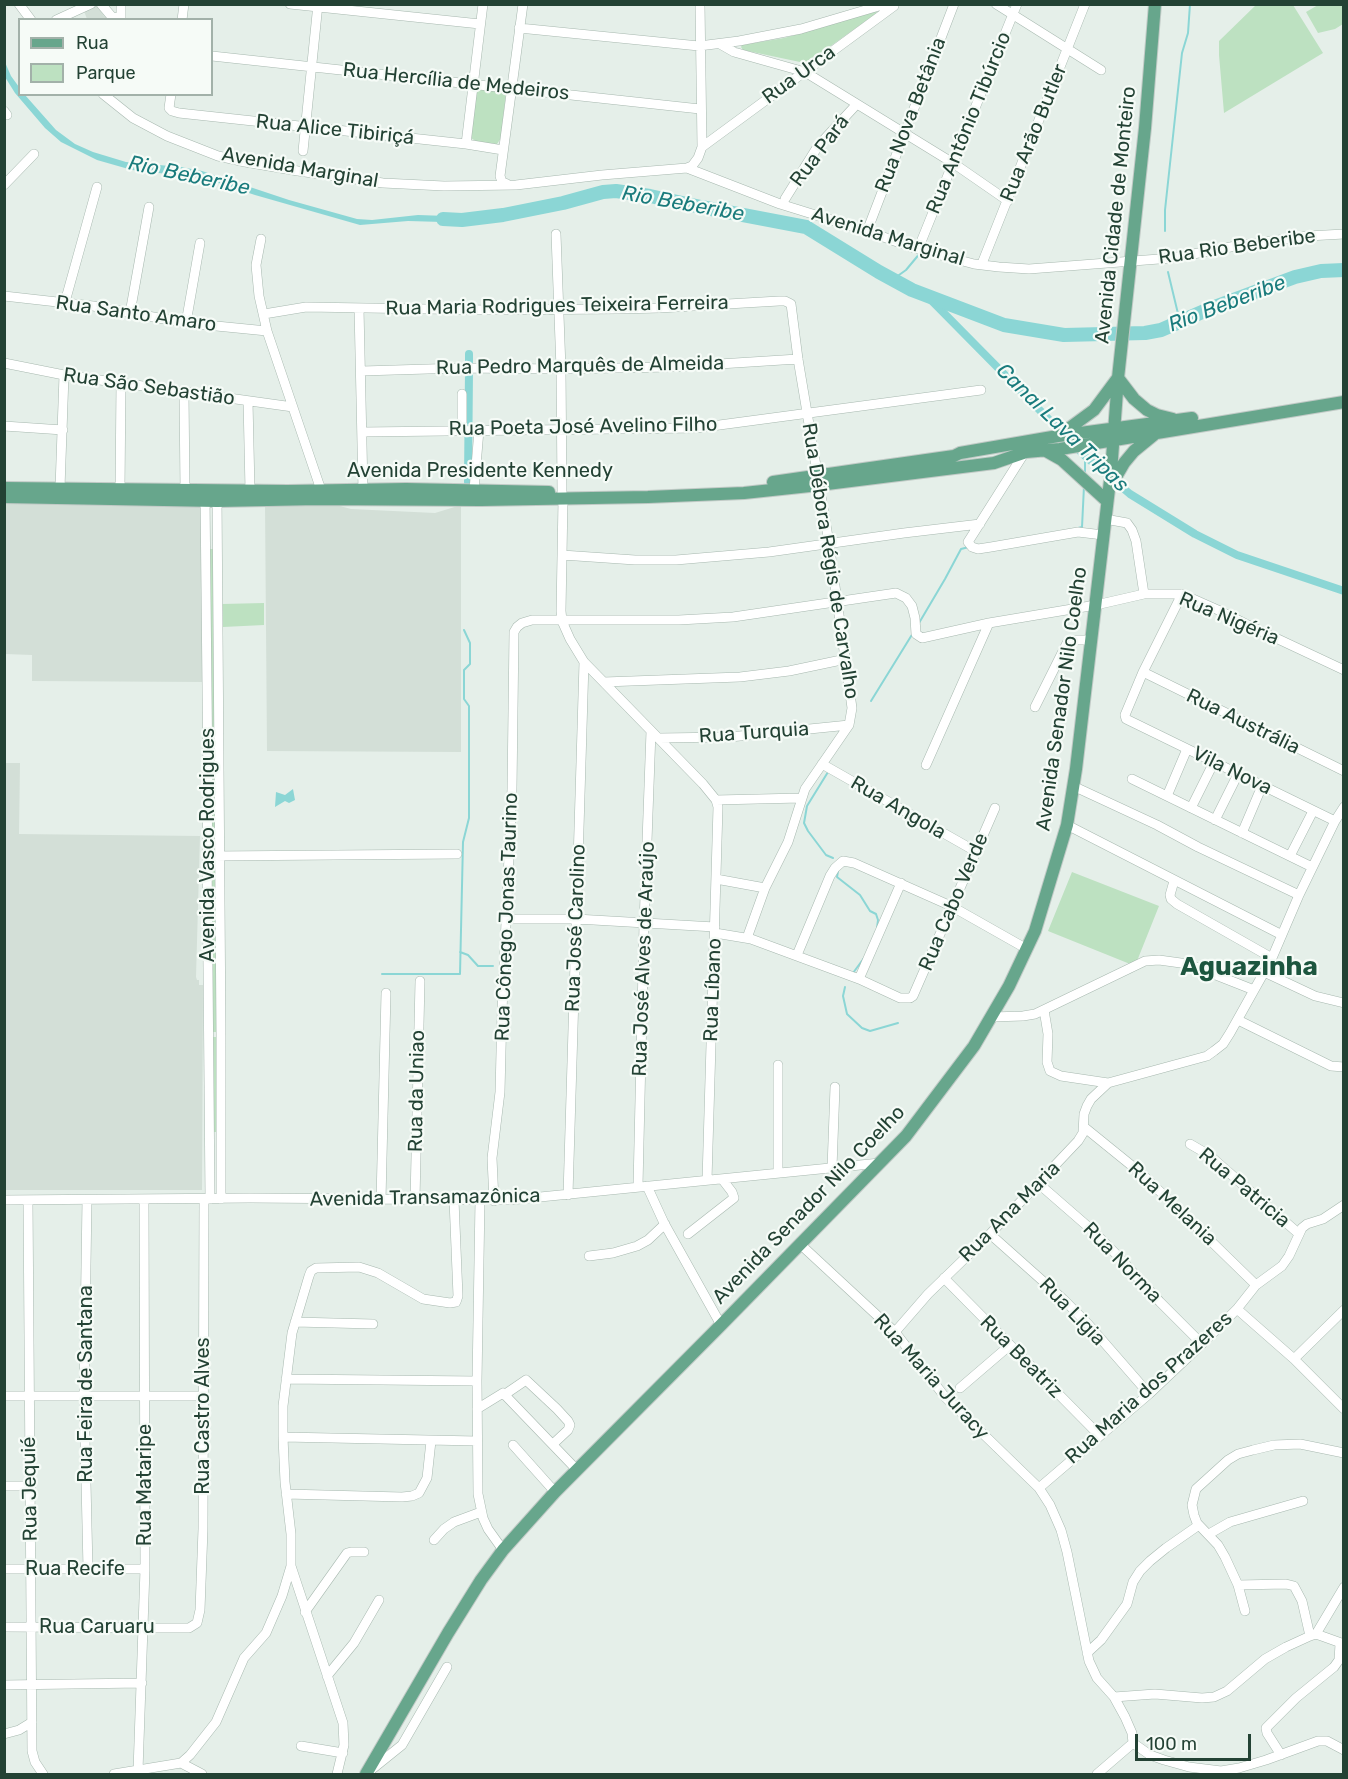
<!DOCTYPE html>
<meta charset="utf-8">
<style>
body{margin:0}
#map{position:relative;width:1348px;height:1779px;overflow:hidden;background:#e5efe9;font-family:Rubik,sans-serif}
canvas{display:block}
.frame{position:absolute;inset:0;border:6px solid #234234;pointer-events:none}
.legend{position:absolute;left:18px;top:18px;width:195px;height:78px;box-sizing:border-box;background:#f6fbf7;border:2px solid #a2b1a9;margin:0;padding:8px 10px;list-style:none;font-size:18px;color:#234234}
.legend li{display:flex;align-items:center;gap:12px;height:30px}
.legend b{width:30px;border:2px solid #a2b1a9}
.scale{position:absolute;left:1135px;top:1734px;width:116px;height:27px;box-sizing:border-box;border:3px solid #234234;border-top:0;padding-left:8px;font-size:18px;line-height:21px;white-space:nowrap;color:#234234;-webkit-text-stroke:4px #f6fbf7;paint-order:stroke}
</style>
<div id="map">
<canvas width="1348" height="1779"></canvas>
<div class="frame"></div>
<ul class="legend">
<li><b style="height:8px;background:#67a68c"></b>Rua</li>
<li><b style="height:16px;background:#bde1c1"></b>Parque</li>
</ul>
<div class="scale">100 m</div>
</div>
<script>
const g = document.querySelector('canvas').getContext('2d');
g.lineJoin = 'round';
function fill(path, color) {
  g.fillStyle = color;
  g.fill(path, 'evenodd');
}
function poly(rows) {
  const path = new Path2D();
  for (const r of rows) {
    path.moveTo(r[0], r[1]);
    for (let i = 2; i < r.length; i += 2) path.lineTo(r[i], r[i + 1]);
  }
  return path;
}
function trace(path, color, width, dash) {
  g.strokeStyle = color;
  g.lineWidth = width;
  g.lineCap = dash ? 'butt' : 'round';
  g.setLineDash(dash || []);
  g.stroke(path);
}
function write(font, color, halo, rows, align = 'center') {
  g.font = font + ' Rubik,sans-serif';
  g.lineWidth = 4.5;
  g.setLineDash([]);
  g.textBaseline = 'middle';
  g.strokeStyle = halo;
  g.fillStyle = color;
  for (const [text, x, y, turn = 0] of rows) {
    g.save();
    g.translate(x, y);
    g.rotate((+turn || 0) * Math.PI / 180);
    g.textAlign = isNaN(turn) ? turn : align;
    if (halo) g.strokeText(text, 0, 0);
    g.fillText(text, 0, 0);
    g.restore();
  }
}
const built = poly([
 [97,5,104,16,111,19,87,19,84,11],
 [329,503,351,509,435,513,461,505,461,752,267,751,265,504],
 [4,504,205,504,203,682,32,681,32,655,5,654],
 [5,763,20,763,19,834,200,836,196,977,197,980,199,980,199,985,203,985,202,1190,5,1190]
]);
const green = poly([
 [1257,4,1293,5,1323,53,1224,113,1219,55,1219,41],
 [1318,5,1343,5,1343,24,1335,29,1318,33,1306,12],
 [875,10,877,13,818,55,807,62,800,62,743,50,741,47,742,45,784,38,820,28],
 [477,89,506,92,501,138,497,144,477,142,471,138],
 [208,549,213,549,216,850,210,850],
 [264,603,264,625,223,627,222,604],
 [211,868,216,868,218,1032,212,1032],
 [1072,872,1159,906,1135,966,1048,931],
 [213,1037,218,1037,218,1132,213,1132]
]);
const water = poly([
 [4,60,11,76,19,87,20,94,25,95,56,130,75,144,93,152,126,162,181,167,202,171,289,200,357,219,372,220,418,215,447,216,462,218,461,224,443,222,408,221,360,225,255,195,203,178,132,170,97,160,61,142,45,128,15,93,5,77],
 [293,789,295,800,289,803,285,801,275,807,276,792,285,795]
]);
const stream = poly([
 [1165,231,1165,210,1182,53,1188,33,1190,4],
 [1168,272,1180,322],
 [892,280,906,270,921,252],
 [1085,474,1085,456],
 [1078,528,1082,527,1084,486],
 [919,623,945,579,961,549,969,547],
 [871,701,913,633],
 [828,772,807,806,804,823,808,831,826,855,833,858],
 [838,871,837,877,860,895,870,911,876,914,878,920,877,928],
 [460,952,468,955,478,966,493,966],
 [853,973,864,958],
 [382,974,460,974,463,842,469,818,469,706,464,699,464,670,470,664,470,643,464,630],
 [845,987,843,996,847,1014,862,1028,870,1031,898,1023]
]);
const canal = poly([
 [928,297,1085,456,1130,494,1195,534,1237,555,1344,591],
 [469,354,469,362],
 [468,482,469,370]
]);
const river = poly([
 [443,219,462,220,503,215,563,203,603,192,616,191,650,196,701,207,806,227,879,272,912,290,1004,325,1064,335,1145,333,1161,330,1209,309,1295,277,1321,271,1344,270]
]);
const minor = poly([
 [19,4,31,20],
 [101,4,112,17,121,18],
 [121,4,121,20],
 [290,4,480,24],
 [996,4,1101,70],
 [56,20,91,4],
 [182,20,184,4],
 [519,28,699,46,739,41,801,29,879,6,894,6],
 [720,44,734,52,805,72,953,163,1008,201],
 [212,56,700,109],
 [103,94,133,118,167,136,218,156,245,162,298,171,383,183,444,186,516,185,602,175,687,168,692,166,698,158,702,147,700,4],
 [171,94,169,108,172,111,179,113,466,144,503,150],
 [4,111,7,115],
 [466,144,483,4],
 [702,147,894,6],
 [303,151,318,4],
 [687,168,780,204,864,230,914,248,974,264,999,267,1029,269,1172,258,1241,245,1308,236,1344,234],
 [507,184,502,182,500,176,523,4],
 [4,185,34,154],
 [785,199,818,146,856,105],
 [869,226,954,4],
 [556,234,561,369,562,492],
 [261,239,256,265,259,296,267,331,321,490],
 [921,242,1017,4],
 [983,261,1085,4],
 [4,296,93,306,186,323,267,331],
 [65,302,97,187],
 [359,308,363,490],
 [130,313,149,207],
 [264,314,306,307,488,310,618,309,659,308,779,301,785,301,791,304,798,359,829,543,852,708,849,725,805,789,788,842,765,888,747,938],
 [186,323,200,243],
 [4,363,64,375,293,407],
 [362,371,461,368,561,369,672,367,798,359],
 [184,393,185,490],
 [462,394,462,430],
 [248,401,250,490],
 [4,426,63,430],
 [362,432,697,428,981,390],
 [1025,452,968,542,972,547,978,549,991,547,1078,532,1103,535],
 [60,488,64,375],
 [120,490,121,383],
 [474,490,479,430],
 [205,496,208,785,207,856,210,1199],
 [217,496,221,1035,221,1199],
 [563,500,561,611,562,621,570,639,584,662,703,784,716,800,718,807,707,1180],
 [1105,519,1127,523,1132,530,1136,541,1144,594],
 [562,555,635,560,676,560,769,552,904,533,980,524],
 [1182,594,1143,672,1125,715,1126,719,1335,821],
 [1143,672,1344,771],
 [604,682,740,677,789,671,846,659],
 [1035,707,1067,643,1075,640,1091,640],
 [659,738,730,737,849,725],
 [822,764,975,851],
 [926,765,989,623],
 [1132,779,1312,867],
 [1073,786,1157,825,1198,847,1299,895],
 [1167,796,1187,749],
 [716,800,801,798],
 [1191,808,1214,762],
 [1215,820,1238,774],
 [1067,825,1282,935],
 [1242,833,1262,786],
 [214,856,457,854],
 [1290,856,1313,811],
 [716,879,765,888],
 [1174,881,1170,895,1171,899,1177,904,1272,958],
 [507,919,576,919,715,927],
 [715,933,751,939,859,979,900,998,910,998,913,996,995,808],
 [797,955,830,876,835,868,843,861,854,863,951,906,1027,949],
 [1264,972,1315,996,1344,1003],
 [859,979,901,883],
 [1044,1010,1048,1034,1047,1062,1050,1071,1061,1076,1108,1083,1207,1056,1214,1051,1223,1044,1230,1033,1272,958,1299,895,1335,821,1344,807],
 [992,1017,1023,1016,1035,1014,1145,961,1159,960,1188,964,1254,990],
 [1238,1020,1331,1066,1344,1067],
 [1084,1127,1142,1174,1256,1285],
 [1190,1144,1209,1155,1298,1233],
 [832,1168,835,1087],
 [778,1173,778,1065],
 [1039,1184,1093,1231,1116,1254,1160,1302,1202,1344],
 [638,1186,644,924,651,731],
 [647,1186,664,1223,721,1325],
 [568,1195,584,662],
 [4,1200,250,1198,510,1200,880,1163],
 [28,1200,32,1751,35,1762,43,1774],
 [87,1200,84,1396,88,1569],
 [381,1200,386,993],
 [415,1200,420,981],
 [480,1200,477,1381,478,1494,483,1518,488,1529,503,1550],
 [494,1201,492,1158,500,1092,502,1011,512,789,514,632,517,627,522,623,532,620,679,620,733,617,896,593,906,598,912,606,915,618,916,634,922,638,989,623,1096,605,1144,594,1182,594,1218,610,1246,624,1344,670],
 [688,1234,734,1198,732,1192,722,1179],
 [990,1234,1063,1299,1088,1324,1149,1394],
 [800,1244,895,1332,945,1397,1039,1488,1050,1505,1061,1530,1067,1552,1089,1661,1097,1678,1114,1697,1125,1717,1132,1733,1133,1743,1150,1755,1164,1760,1189,1767,1221,1771,1239,1768,1266,1760,1318,1741,1327,1741,1344,1750],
 [589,1256,613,1253,637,1246,648,1240,665,1224],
 [944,1278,1099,1435],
 [1237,1309,1294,1359,1344,1409],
 [295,1322,373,1324],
 [895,1332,928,1294,990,1234,1078,1141,1083,1133,1084,1114,1087,1106,1091,1099,1108,1083],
 [1294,1359,1344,1310],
 [286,1379,477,1381],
 [960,1388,1009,1346],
 [504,1395,526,1380,557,1409,568,1421,570,1425,568,1430,553,1444],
 [4,1396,204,1396],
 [477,1409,503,1393,577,1470],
 [283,1437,477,1441],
 [513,1445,555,1492],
 [4,1486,31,1486],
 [1039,1488,1149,1394,1202,1344,1237,1309,1256,1285,1282,1266,1289,1256,1302,1228,1307,1224,1323,1219,1344,1205],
 [286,1494,402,1497,412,1496,419,1493,427,1478,431,1441],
 [1209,1534,1230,1522,1303,1501],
 [434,1540,444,1529,454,1522,481,1512],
 [4,1569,145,1569],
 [1238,1585,1286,1584,1294,1586,1302,1601,1310,1636],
 [1245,1611,1238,1585,1225,1557,1218,1545,1197,1523,1194,1515,1192,1505,1196,1489,1228,1460,1238,1454,1253,1450,1274,1445,1300,1444,1344,1453],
 [305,1612,347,1553,351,1552,364,1552],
 [4,1627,189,1628,197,1623,200,1610,203,1529,204,1199],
 [1316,1634,1344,1587],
 [1087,1653,1101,1640,1127,1604,1133,1582,1140,1571,1150,1561,1166,1548,1199,1525],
 [327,1676,354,1643,379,1600],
 [4,1685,142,1683],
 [1114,1697,1155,1694,1202,1698,1214,1697,1227,1691,1265,1659,1286,1647,1310,1636,1316,1634,1344,1644],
 [4,1734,19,1730,32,1722],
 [301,1746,343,1753],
 [1281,1755,1267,1733,1266,1728,1296,1698,1334,1667,1339,1660,1340,1644],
 [181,1763,202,1774],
 [371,1770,402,1745,447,1667],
 [138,1771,145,1569,144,1200],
 [114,1774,181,1763,190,1755,216,1722,244,1658,266,1633,282,1596,291,1566],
 [337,1774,344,1745,343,1723,291,1566,291,1534,285,1482,283,1437,283,1406,292,1333,309,1276,311,1271,316,1268,359,1267,378,1273,423,1299,450,1303,456,1302,458,1296,454,1200],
 [1097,1774,1133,1743]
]);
const major = poly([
 [1118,378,1134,399,1147,410,1157,415,1173,419],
 [1060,435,1094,410,1117,379],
 [1046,451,1062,460,1107,501],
 [773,482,954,456,960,453,1058,436,1192,418],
 [1113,482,1124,463,1134,451,1156,433],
 [4,488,288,491,406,489,549,492],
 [4,497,217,501,318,499,481,500,648,497,744,493,819,485,994,463,1026,452,1060,449,1344,402],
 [366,1774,448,1633,481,1580,503,1550,555,1492,721,1325,906,1136,974,1046,1009,986,1035,931,1067,825,1076,769,1111,472,1118,378,1145,128,1155,4]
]);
const streetNames = [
 ["Rua Urca",799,75,-36],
 ["Rua Hercília de Medeiros",456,82,6],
 ["Rua Nova Betânia",911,115,-69],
 ["Rua Antônio Tibúrcio",969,123,-68],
 ["Rua Alice Tibiriçá",335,130,6],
 ["Rua Arão Butler",1034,133,-68],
 ["Rua Pará",820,151,-53],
 ["Avenida Marginal",300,168,10],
 ["Avenida Cidade de Monteiro",1116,215,-84],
 ["Avenida Marginal",888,237,17],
 ["Rua Rio Beberibe",1237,247,-8],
 ["Rua Maria Rodrigues Teixeira Ferreira",557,306,-1],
 ["Rua Santo Amaro",136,314,8],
 ["Rua Pedro Marquês de Almeida",580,366,-1],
 ["Rua São Sebastião",149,387,8],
 ["Rua Poeta José Avelino Filho",583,427,-1],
 ["Avenida Presidente Kennedy",480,471],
 ["Rua Débora Régis de Carvalho",830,561,81],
 ["Rua Nigéria",1229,619,23],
 ["Avenida Senador Nilo Coelho",1062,699,-82],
 ["Rua Austrália",1243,722,26],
 ["Rua Turquia",754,733,-4],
 ["Vila Nova",1232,771,26],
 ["Rua Angola",898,808,30],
 ["Avenida Vasco Rodrigues",208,845,-90],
 ["Rua Cabo Verde",954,902,-67],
 ["Rua Cônego Jonas Taurino",507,917,-88],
 ["Rua José Carolino",576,928,-88],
 ["Rua José Alves de Araújo",644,959,-88],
 ["Rua Líbano",713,990,-88],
 ["Rua da Uniao",417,1091,-89],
 ["Rua Patricia",1244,1188,40],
 ["Avenida Transamazônica",425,1198,-1],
 ["Rua Melania",1172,1204,43],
 ["Avenida Senador Nilo Coelho",809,1205,-46],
 ["Rua Ana Maria",1010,1212,-45],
 ["Rua Norma",1122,1263,46],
 ["Rua Ligia",1072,1312,46],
 ["Rua Beatriz",1021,1357,45],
 ["Rua Maria Juracy",931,1377,48],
 ["Rua Feira de Santana",86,1384,-90],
 ["Rua Maria dos Prazeres",1149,1388,-42],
 ["Rua Castro Alves",203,1416,-90],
 ["Rua Mataripe",145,1485,-90],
 ["Rua Jequié",30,1489,-91],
 ["Rua Recife",75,1569],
 ["Rua Caruaru",97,1627]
];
const waterNames = [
 ["Rio Beberibe",189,176,12],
 ["Rio Beberibe",683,204,10],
 ["Rio Beberibe",1227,304,-21],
 ["Canal Lava Tripas",1062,428,44]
];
const districtNames = [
 ["Aguazinha",1249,967]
];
fill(built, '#d3dfd7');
fill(green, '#bde1c1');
fill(water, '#8bd6d5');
trace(stream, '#8bd6d5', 2);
trace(canal, '#8bd6d5', 8);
trace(river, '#8bd6d5', 14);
trace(minor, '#a7b8af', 10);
trace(major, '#c1cac6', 14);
trace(minor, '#fff', 9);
trace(major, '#67a68c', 12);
write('20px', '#234234', '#f6fbf7', streetNames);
write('italic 21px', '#197b7c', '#f6fbf7', waterNames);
write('bold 26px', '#1d563f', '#f6fbf7', districtNames);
</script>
